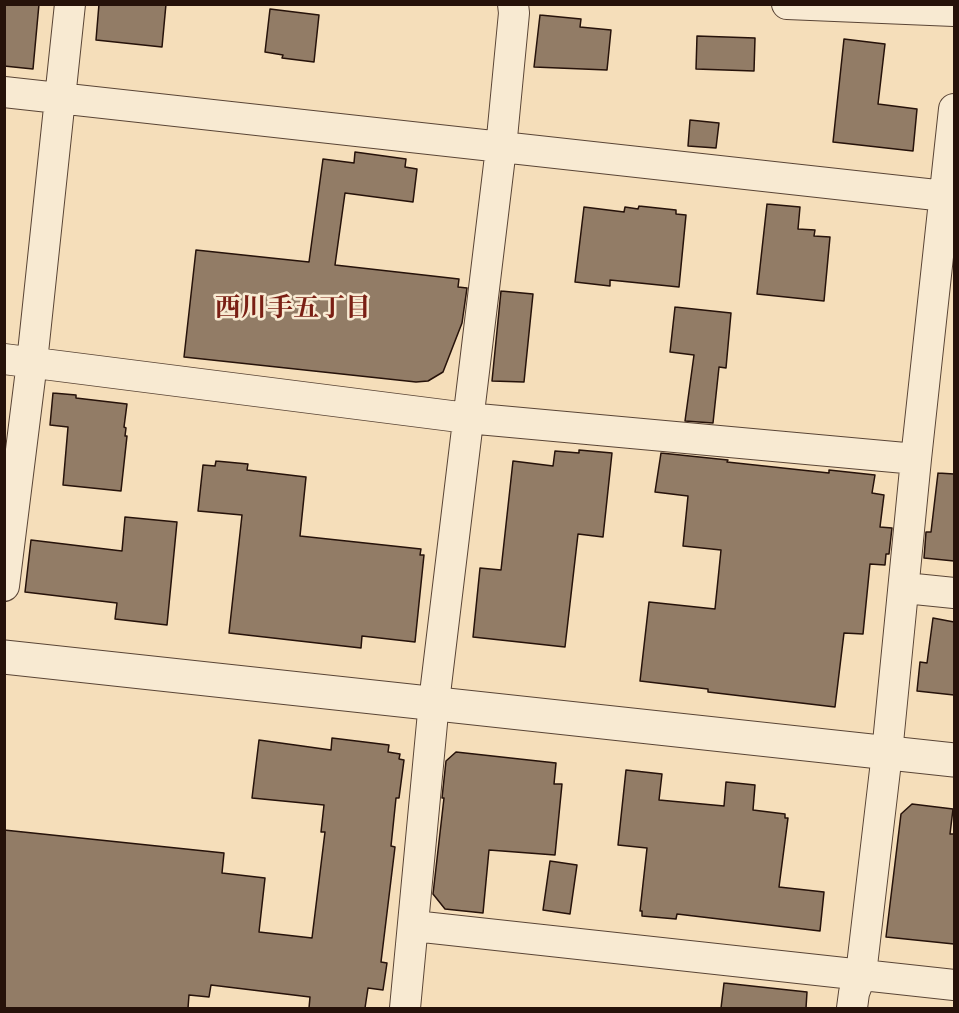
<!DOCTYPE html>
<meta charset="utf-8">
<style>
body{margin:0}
#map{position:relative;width:959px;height:1013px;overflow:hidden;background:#f5deba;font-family:"IM FELL DW Pica",serif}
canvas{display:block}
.frame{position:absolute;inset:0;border:6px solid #26120a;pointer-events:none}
</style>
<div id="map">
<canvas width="959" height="1013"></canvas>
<div class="frame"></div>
</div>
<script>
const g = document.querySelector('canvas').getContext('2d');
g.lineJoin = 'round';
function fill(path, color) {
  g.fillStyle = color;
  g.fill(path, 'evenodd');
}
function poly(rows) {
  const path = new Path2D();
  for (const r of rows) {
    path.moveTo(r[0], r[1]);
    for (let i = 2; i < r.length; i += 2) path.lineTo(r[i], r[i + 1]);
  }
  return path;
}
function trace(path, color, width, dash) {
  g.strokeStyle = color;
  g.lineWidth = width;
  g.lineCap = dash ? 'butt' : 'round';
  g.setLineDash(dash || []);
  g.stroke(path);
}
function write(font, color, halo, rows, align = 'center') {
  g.font = font + ' "IM FELL DW Pica","Noto Serif JP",serif';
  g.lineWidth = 5;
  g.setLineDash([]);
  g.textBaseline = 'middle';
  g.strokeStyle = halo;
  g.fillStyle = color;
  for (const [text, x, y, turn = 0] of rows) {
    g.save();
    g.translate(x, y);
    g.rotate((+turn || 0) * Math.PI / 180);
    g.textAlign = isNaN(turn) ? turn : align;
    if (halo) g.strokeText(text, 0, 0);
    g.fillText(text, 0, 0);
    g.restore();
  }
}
const building = poly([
 [4,4,39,4,33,69,4,66,4,4],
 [99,4,166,4,162,47,96,40,99,4],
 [270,9,319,15,314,62,282,58,283,55,265,52,270,9],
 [540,15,581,19,580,27,611,30,607,70,534,67,540,15],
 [697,36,755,38,754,71,696,69,697,36],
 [844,39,885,44,878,104,917,109,913,151,833,142,844,39],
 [690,120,719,123,716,148,688,146,690,120],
 [355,152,406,159,405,167,417,169,413,202,345,193,335,265,459,279,458,287,467,288,462,323,443,372,428,381,416,382,184,357,196,250,309,262,323,159,354,163,355,152],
 [767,204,800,207,798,229,815,230,814,236,830,237,824,301,757,294,767,204],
 [639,206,676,210,676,214,686,215,679,287,610,280,610,286,575,282,584,207,624,212,625,207,638,209,639,206],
 [501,291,533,294,524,382,492,381,501,291],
 [675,307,731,313,726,368,719,367,713,423,685,421,694,355,670,352,675,307],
 [53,393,76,395,76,398,127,404,124,427,126,428,125,436,127,436,121,491,63,485,68,427,50,425,53,393],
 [579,450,612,453,603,537,578,534,565,647,473,637,480,568,501,570,513,461,553,466,555,451,579,453,579,450],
 [661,453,728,460,727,462,829,473,829,470,875,475,872,493,884,495,880,527,892,528,889,554,886,554,885,565,870,564,863,634,844,633,835,707,708,692,708,689,640,681,649,602,715,609,721,550,683,546,688,496,655,492,661,453],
 [216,461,248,464,247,470,306,477,300,536,421,549,420,555,424,555,415,642,362,636,361,648,229,633,242,515,198,511,203,465,215,466,216,461],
 [938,473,954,474,954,561,924,558,926,532,931,532,938,473],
 [125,517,177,522,167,625,115,619,117,603,25,592,31,540,122,551,125,517],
 [933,618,954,622,954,695,917,691,920,662,927,663,933,618],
 [332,738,389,745,388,752,400,754,399,759,404,760,399,798,396,798,391,846,395,847,381,962,387,963,383,990,368,988,365,1008,309,1008,310,997,211,985,209,997,189,995,188,1008,4,1008,4,830,224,853,222,873,265,878,259,932,312,938,325,832,321,832,324,805,252,798,259,740,331,750,332,738],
 [456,752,556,763,554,784,562,784,555,855,489,850,483,913,445,909,433,894,444,798,442,798,446,761,456,752],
 [626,770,662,774,659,800,724,806,726,782,755,785,753,810,785,814,785,818,788,818,779,887,824,892,820,931,677,914,676,919,642,916,642,911,640,911,647,848,618,845,626,770],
 [912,804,953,809,950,834,954,834,954,944,886,937,901,814,912,804],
 [550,861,577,865,570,914,543,910,550,861],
 [724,983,807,992,806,1008,721,1008,724,983]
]);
const minor = poly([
 [787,4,954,11],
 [4,92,954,197],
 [4,359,467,418,916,459],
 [4,586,32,362,70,4],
 [905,588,954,593],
 [414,926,954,985],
 [405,1008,434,702,501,148,514,13,513,4],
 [852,1008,854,993,861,974,887,753,916,459,954,109]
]);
const tertiary = poly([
 [4,657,954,760]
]);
const neighbourhoodNames = [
 ["西川手五丁目",293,311]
];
fill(building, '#927c66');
trace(building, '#26120a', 1.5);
trace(minor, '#5a4536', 32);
trace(tertiary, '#5a4536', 35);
trace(minor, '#f8ead2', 30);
trace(tertiary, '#f8ead2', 33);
write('bold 26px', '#7a1f14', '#f8ead2', neighbourhoodNames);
</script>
